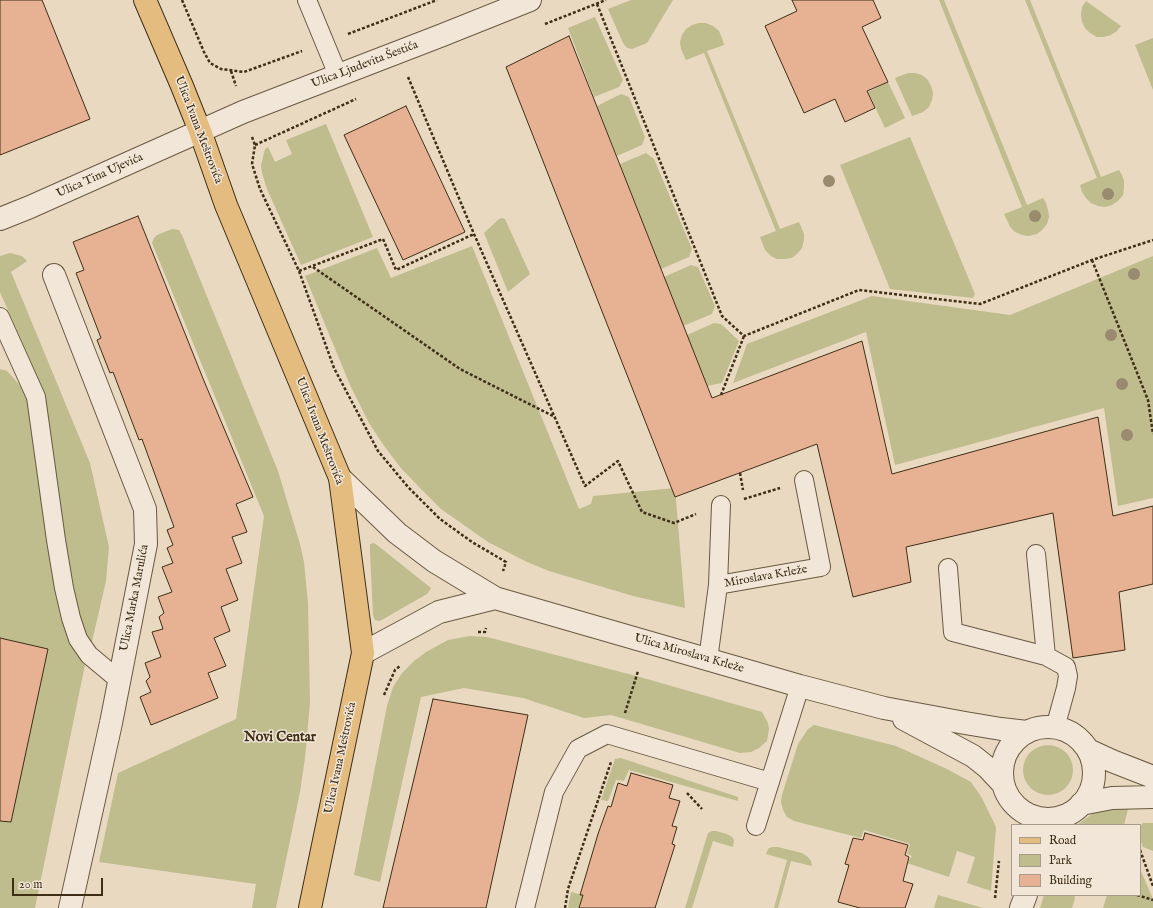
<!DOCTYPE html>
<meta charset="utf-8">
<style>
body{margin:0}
#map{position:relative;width:1153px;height:908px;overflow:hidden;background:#e9d9c1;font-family:"IM FELL English",serif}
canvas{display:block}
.legend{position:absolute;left:1011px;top:824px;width:130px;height:72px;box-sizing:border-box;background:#f1e6d7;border:1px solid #a99c8a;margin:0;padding:5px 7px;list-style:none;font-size:12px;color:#3e2e16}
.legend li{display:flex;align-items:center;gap:8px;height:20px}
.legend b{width:20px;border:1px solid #a99c8a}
.scale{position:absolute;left:12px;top:878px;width:91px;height:18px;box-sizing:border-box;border:2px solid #3e2e16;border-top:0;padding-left:5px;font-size:12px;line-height:14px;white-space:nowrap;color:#3e2e16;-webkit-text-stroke:3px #f1e6d7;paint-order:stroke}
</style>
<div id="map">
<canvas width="1153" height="908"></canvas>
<ul class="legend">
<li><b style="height:5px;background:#e4bc80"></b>Road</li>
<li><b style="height:11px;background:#bfbc8d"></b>Park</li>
<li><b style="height:11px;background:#e6b293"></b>Building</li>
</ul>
<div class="scale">20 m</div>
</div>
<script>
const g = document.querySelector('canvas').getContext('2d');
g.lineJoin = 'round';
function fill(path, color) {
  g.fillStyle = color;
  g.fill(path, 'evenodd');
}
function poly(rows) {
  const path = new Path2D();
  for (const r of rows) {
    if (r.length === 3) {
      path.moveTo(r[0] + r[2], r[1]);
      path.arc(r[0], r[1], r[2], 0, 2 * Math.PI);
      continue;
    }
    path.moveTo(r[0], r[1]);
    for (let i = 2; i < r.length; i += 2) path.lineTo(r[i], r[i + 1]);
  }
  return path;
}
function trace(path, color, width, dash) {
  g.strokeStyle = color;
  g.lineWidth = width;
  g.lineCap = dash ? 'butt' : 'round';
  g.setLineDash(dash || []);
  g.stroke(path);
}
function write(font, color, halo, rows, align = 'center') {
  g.font = font + ' "IM FELL English",serif';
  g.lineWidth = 3;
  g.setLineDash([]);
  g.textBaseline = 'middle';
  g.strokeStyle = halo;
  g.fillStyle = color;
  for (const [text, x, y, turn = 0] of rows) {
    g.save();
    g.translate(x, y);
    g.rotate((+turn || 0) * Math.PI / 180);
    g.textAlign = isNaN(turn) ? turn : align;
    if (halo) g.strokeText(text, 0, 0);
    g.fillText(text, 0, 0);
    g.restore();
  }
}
const green = poly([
 [631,0,673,0,647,43,632,49,627,48,623,43,608,9],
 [939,0,944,0,1027,205,1043,198,1046,203,1048,210,1049,217,1047,224,1042,230,1037,234,1029,236,1022,235,1015,232,1010,227,1007,220,1004,214,1022,207],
 [1025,0,1030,0,1101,177,1119,170,1122,175,1124,181,1124,188,1123,195,1118,201,1112,205,1105,207,1098,206,1091,203,1086,198,1082,192,1080,185,1097,178],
 [1086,1,1121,26,1117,31,1111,35,1104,37,1097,37,1090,33,1085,28,1082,22,1081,14,1082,7],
 [595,17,623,80,619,87,594,97,568,28],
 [699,23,706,23,713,26,719,31,722,38,724,45,707,51,780,229,799,222,804,234,804,240,802,248,798,253,792,258,785,259,777,259,771,256,765,250,760,237,776,231,704,53,686,60,681,49,680,42,682,35,686,29,692,25],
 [1153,38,1153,90,1135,45],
 [908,73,915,73,922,75,928,80,931,86,933,93,932,100,929,107,923,112,912,116,895,78],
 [888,82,905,118,885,128,868,92],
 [621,94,629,97,645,137,642,145,617,156,597,106],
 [326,124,373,237,301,265,267,189,262,173,261,165,265,149,268,147,275,162,292,154,286,140],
 [910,137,975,294,973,298,890,289,840,165],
 [646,153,654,159,692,249,689,257,661,269,620,164],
 [502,218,505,219,530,274,508,292,484,233,499,219],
 [172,229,179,230,182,235,278,471,300,544,304,562,308,603,310,703,305,758,300,792,276,908,252,908,256,884,99,862,118,773,236,719,264,516,152,243,154,238,157,235],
 [472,246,579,509,591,504,593,496,675,488,685,608,633,596,549,571,527,562,488,542,441,509,419,487,400,467,382,443,369,423,350,385,305,276,377,248,391,278],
 [10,253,22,256,27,261,11,272,90,463,109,547,106,581,91,646,85,635,67,572,42,387,0,292,0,256],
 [1153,256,1153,498,1118,506,1104,408,895,465,866,332,733,383,747,344,872,296,1010,315],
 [691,265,698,267,715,306,712,314,683,326,664,277],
 [714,323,721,324,739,341,722,383,707,386,687,335],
 [0,369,7,371,17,382,24,391,30,407,66,623,85,665,35,908,0,908],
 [374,543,377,545,431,588,430,590,427,594,380,621,375,620,373,615,370,552,370,544],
 [470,636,487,637,640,677,762,712,768,723,769,729,767,741,759,748,751,752,740,753,611,715,584,718,523,698,464,688,421,697,380,882,354,875,387,706,393,687,402,673,414,661,426,652,448,640],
 [814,725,896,746,947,769,971,782,982,798,996,827,991,891,967,883,975,857,957,851,949,877,907,863,912,856,907,854,910,844,864,830,861,838,794,821,787,817,783,810,781,802,782,795,798,744,808,729],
 [1048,770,25],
 [621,758,738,797,738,801,629,770,624,781,616,780,608,801,601,800,615,759],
 [1105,808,1128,809,1124,825,1077,825,1096,811],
 [1143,823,1153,823,1153,851,1143,847,1140,840,1140,827],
 [712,831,716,831,727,834,732,837,734,840,733,847,713,841,692,908,685,908,708,833],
 [772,847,778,847,802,853,808,857,811,861,812,866,791,861,778,908,774,908,787,860,766,854,768,849],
 [1140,869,1153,899,1153,908,1103,908,1107,895,1140,895],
 [571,892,583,895,579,908,568,908],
 [938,895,983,908,934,908],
 [1044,895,1074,895,1075,898,1072,908,1040,908]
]);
const building = poly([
 [0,0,42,0,90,119,0,155,0,0],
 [792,0,873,0,881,18,862,27,888,82,867,91,875,108,845,122,835,99,804,113,765,26,797,11,792,0],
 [569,36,712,398,862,341,892,474,1098,417,1113,516,1153,506,1153,584,1119,592,1125,650,1073,658,1053,513,906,547,911,582,853,597,817,444,675,497,506,67,569,36],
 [406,106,465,232,403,260,344,135,406,106],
 [138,216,204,381,253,497,236,504,247,532,232,537,242,563,226,569,238,600,221,607,230,631,214,638,226,666,208,673,218,698,151,725,140,697,151,692,146,681,150,677,145,663,161,657,152,632,163,629,159,617,164,613,158,597,172,592,162,567,173,563,167,548,173,545,167,530,174,527,142,439,139,440,113,372,110,373,97,340,101,338,76,273,84,270,73,242,138,216],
 [0,638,48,649,11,822,0,821,0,638],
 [433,699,528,715,486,908,383,908,433,699],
 [631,773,673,785,669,798,680,801,672,826,677,827,672,844,675,845,655,908,579,908,583,895,580,895,598,834,608,806,611,807,618,783,627,786,631,773],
 [865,833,908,845,905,855,909,857,903,881,913,884,905,908,860,908,838,902,849,865,845,864,853,838,863,840,865,833]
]);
const path = poly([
 [182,0,204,52,210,63,221,69,244,72,302,51],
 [597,4,722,316,744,336,859,290,980,304,1092,260,1153,240],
 [545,24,606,0],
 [348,34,437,0],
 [231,71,236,86],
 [408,77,474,234,585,486,618,461,642,512,674,523,696,514],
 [252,137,255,145,252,164,260,189,299,271,334,368,378,451,408,487,440,519,472,542,506,562,503,571],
 [255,145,356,99],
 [1092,260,1148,400,1153,434],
 [313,267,460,369,555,417],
 [299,271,383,239,396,270,474,234],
 [721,395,744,336],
 [740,473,743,490],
 [744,499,780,488],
 [478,632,485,632,486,628],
 [384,695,395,670,400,666],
 [625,713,638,671],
 [687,793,702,809],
 [1140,850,1153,886],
 [1137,895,1153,900],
 [995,898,999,861],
 [565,908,568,889,611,762]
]);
const lane = poly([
 [307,0,338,75],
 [0,317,36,397,56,540,64,588,71,618,78,639,89,655,119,680],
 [948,568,953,632,1046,656,1036,554],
 [718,585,821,567,804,480],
 [1046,656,1066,667,1068,676,1066,688,1055,728],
 [708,660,718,585,721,505],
 [756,826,800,686],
 [525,908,554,792,578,749,607,734,770,782]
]);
const street = poly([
 [0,219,30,207,243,112,440,36,530,0],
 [54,275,145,509,146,544,111,723,70,908],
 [340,478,397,533,434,561,495,598],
 [363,653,439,612,495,598,800,686,884,708,965,723,1001,729,1027,732],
 [904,719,973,756,988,768,1003,784],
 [1048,773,46],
 [1088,750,1112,761,1153,777],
 [1081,804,1112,798,1153,797],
 [1021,908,1026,895]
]);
const primary = poly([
 [145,0,182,86,200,131,226,205,340,478,363,653,310,908]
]);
const trees = [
 [829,181],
 [1108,194],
 [1035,216],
 [1134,274],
 [1111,335],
 [1122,384],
 [1127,435]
];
const streetNames = [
 ["Ulica Ljudevita Šestića",365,65,-21],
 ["Ulica Ivana Meštrovića",198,130,69],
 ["Ulica Tina Ujevića",100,176,-24],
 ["Ulica Ivana Meštrovića",319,431,69],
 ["Miroslava Krleže",766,577,-10],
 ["Ulica Marka Marulića",135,598,-79],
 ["Ulica Miroslava Krleže",689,654,16],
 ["Ulica Ivana Meštrovića",341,758,-78]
];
const quarterNames = [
 ["Novi Centar",280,738]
];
fill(green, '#bfbc8d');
fill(building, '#e6b293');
trace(building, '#3e2e16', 1);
trace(lane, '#695941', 20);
trace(street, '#695941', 24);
trace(primary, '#3e2e16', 24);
trace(path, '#3e2e16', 2.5, [3, 2]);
trace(lane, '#f1e6d7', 18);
trace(street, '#f1e6d7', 22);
trace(primary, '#e4bc80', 22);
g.fillStyle = '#998a70';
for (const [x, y] of trees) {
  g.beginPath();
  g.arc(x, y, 6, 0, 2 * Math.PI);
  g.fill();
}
write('12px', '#3e2e16', '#f1e6d7', streetNames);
write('bold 14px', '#3e2e16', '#f1e6d7', quarterNames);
</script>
